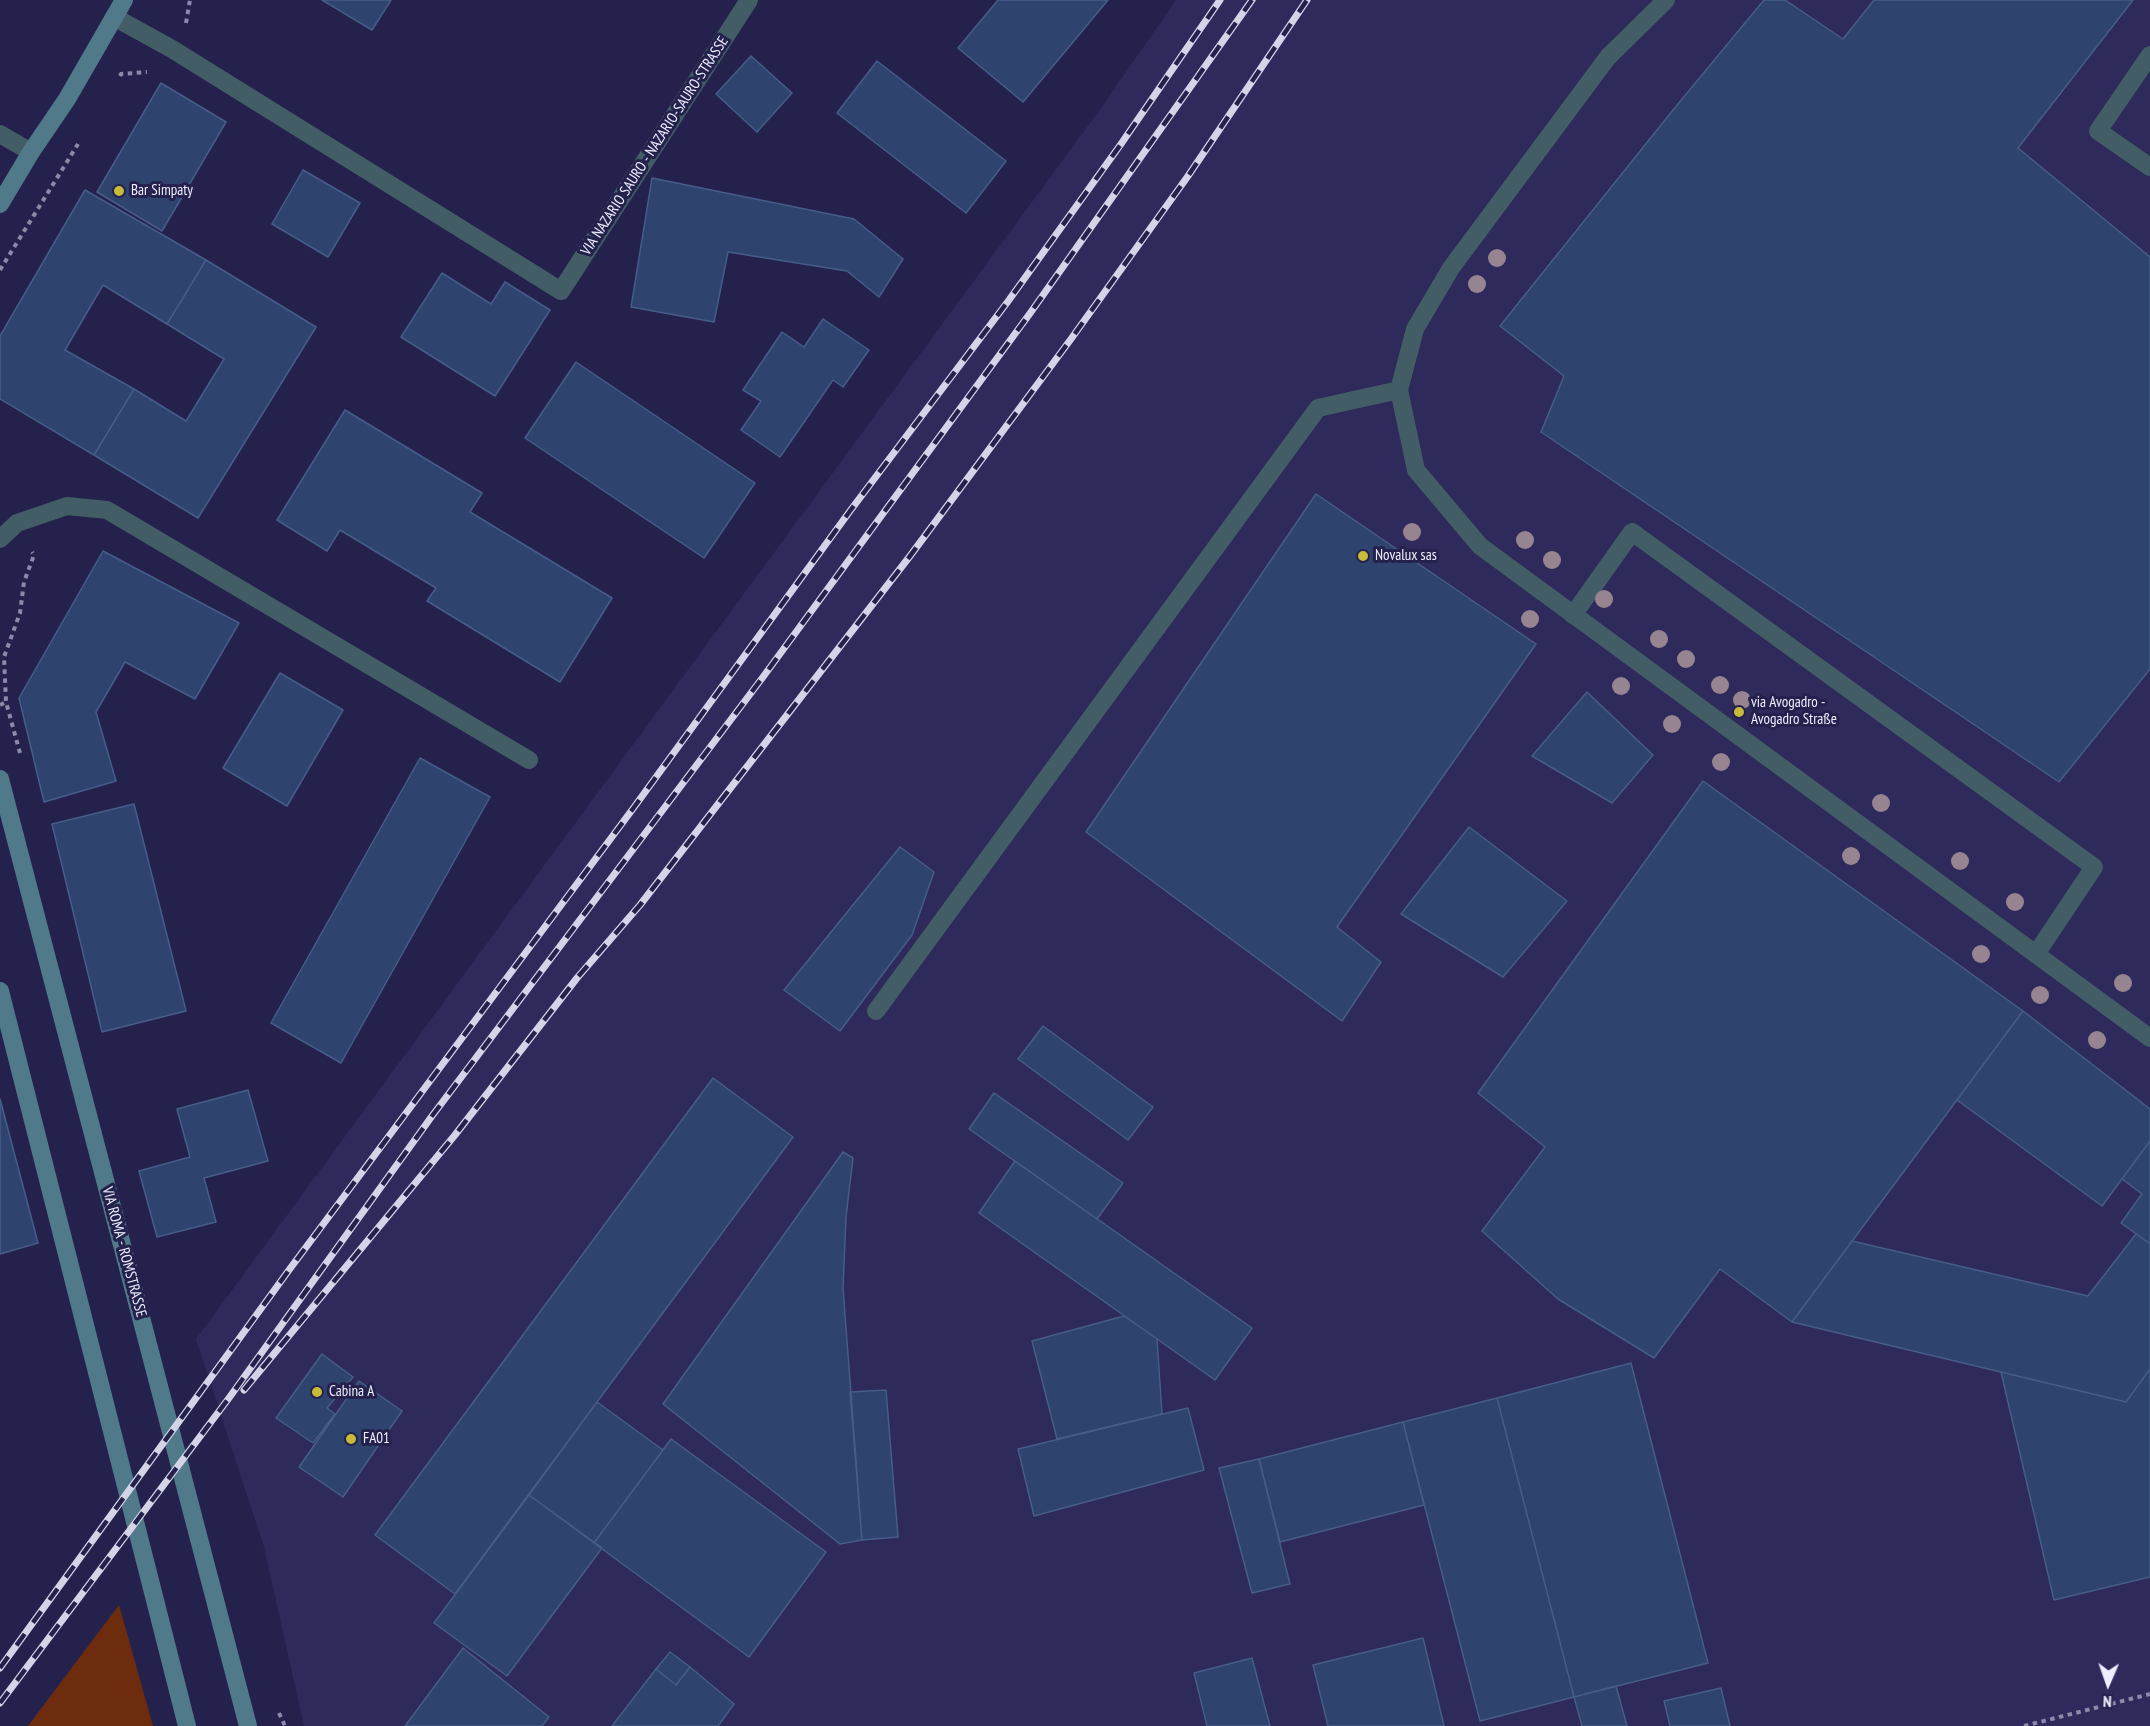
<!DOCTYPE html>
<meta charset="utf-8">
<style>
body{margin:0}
#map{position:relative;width:2150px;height:1726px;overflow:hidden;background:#24224d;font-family:"PT Sans Narrow",sans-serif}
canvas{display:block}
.north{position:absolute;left:2078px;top:1654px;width:60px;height:60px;-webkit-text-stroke:4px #24224d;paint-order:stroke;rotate:182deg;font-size:16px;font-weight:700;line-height:24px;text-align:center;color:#edeeff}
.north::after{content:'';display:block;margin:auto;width:21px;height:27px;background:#edeeff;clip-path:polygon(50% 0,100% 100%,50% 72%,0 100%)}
</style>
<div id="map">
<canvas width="2150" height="1726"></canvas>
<div class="north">N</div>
</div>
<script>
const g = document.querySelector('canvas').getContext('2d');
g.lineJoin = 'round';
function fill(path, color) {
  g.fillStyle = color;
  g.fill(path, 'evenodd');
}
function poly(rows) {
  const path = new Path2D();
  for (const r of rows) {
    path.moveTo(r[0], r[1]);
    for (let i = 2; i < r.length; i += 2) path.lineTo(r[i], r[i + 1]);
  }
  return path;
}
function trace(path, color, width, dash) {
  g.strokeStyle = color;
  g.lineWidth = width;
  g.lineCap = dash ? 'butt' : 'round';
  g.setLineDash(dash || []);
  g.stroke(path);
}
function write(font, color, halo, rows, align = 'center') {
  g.font = font + ' "PT Sans Narrow",sans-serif';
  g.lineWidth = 6;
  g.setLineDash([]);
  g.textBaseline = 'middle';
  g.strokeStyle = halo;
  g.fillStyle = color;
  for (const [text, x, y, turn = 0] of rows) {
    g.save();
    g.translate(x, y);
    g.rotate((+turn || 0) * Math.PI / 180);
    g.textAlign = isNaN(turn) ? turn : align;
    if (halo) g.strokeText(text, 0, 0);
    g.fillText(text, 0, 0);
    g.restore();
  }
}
const built = poly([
 [1176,0,2150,0,2150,1726,304,1726,264,1547,196,1339,1101,108]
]);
const green = poly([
 [119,1605,153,1726,28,1726]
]);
const building = poly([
 [322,0,391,0,372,30,322,0],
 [998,0,1108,0,1023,102,958,48,998,0],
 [1764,0,1785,0,1843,39,1874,0,2133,0,2018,148,2150,257,2150,669,2059,782,1541,432,1564,376,1500,326,1673,110,1764,0],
 [751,56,792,93,757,132,716,94,751,56],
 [877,61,1006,161,966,213,837,113,877,61],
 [161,83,226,122,162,231,97,192,161,83],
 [303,170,360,203,328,257,272,224,303,170],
 [652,178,854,219,903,259,879,297,847,271,728,252,714,322,631,307,652,178],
 [85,190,206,260,167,324,103,285,65,350,134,389,94,455,0,399,0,336,85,190],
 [206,260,316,327,198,518,94,455,134,389,186,421,224,359,167,324,206,260],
 [442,273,491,304,505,282,550,310,495,396,401,337,442,273],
 [823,319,869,350,843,387,833,380,780,457,741,430,761,401,743,390,782,332,804,347,823,319],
 [576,362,755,483,704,558,525,438,576,362],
 [345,410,482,493,470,512,612,598,560,682,427,601,436,588,340,530,327,551,277,520,345,410],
 [1316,494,1536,644,1337,927,1381,962,1342,1021,1086,832,1316,494],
 [103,551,239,623,195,699,125,662,96,712,116,781,44,802,19,698,103,551],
 [280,673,343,710,287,806,223,768,280,673],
 [1587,692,1653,755,1612,803,1532,756,1587,692],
 [420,758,490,797,341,1063,271,1023,420,758],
 [1703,781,2023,1011,1792,1322,1720,1269,1654,1358,1558,1299,1482,1231,1545,1147,1478,1093,1703,781],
 [134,804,186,1011,102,1032,52,824,134,804],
 [1469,827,1567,901,1503,977,1401,914,1469,827],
 [900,847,934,872,912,935,840,1031,784,990,900,847],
 [2023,1011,2150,1109,2150,1141,2102,1206,1957,1100,2023,1011],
 [1043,1026,1153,1107,1128,1140,1018,1059,1043,1026],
 [713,1078,793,1137,455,1594,375,1535,713,1078],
 [248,1090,268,1161,204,1178,216,1222,157,1237,139,1171,190,1157,177,1109,248,1090],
 [994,1093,1123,1183,1097,1219,969,1129,994,1093],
 [0,1099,38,1243,0,1254,0,1099],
 [2150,1141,2150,1242,2149,1243,2121,1223,2142,1194,2122,1179,2150,1141],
 [843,1152,853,1158,846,1217,843,1288,862,1540,840,1544,663,1404,843,1152],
 [1015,1161,1252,1328,1215,1380,979,1213,1015,1161],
 [2136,1234,2149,1243,2150,1242,2150,1369,2126,1402,1792,1322,1852,1241,2088,1296,2136,1234],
 [1124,1316,1157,1339,1162,1414,1057,1439,1032,1341,1124,1316],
 [322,1354,353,1377,327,1408,335,1414,313,1443,276,1418,322,1354],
 [1631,1363,1708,1663,1574,1697,1497,1398,1631,1363],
 [2150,1369,2150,1577,2054,1600,2001,1372,2126,1402,2150,1369],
 [359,1381,402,1411,343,1497,299,1467,359,1381],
 [886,1390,898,1537,862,1540,850,1392,886,1390],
 [1497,1398,1574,1697,1480,1721,1403,1422,1497,1398],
 [597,1402,663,1450,594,1543,529,1495,597,1402],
 [1188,1408,1204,1470,1034,1516,1018,1449,1188,1408],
 [1403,1422,1424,1505,1280,1542,1259,1459,1403,1422],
 [671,1439,826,1552,749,1657,594,1543,671,1439],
 [1259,1459,1290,1584,1252,1593,1219,1468,1259,1459],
 [529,1495,602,1548,507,1676,434,1623,529,1495],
 [1423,1638,1444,1726,1328,1726,1313,1665,1423,1638],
 [463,1648,549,1717,542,1726,405,1726,463,1648],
 [670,1652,690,1667,676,1685,656,1669,670,1652],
 [1252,1658,1270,1726,1207,1726,1194,1673,1252,1658],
 [690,1667,734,1704,718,1726,612,1726,656,1669,676,1685,690,1667],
 [1616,1686,1627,1726,1582,1726,1574,1697,1616,1686],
 [1721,1688,1730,1726,1670,1726,1664,1701,1721,1688]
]);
const path = poly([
 [186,23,190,0],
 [120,76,121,74,147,72],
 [0,270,78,144],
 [0,705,6,702],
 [20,753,6,702,4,657,20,613,24,582,34,555,32,552],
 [279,1713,285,1726],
 [2024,1726,2150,1694]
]);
const lane = poly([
 [2150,55,2098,131,2150,167],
 [1573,615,1632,532,2094,867,2036,954]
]);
const street = poly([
 [1666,0,1608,57,1451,268,1415,329,1399,390,1416,470,1480,546,2150,1038],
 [114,17,172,49,561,291,749,0],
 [0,134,31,152],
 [0,539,17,523,67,506,107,510,529,760],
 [876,1011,1318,408,1399,390]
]);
const secondary = poly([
 [0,204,31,152,67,99,124,0],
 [0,779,248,1726],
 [0,991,187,1726]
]);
const rail = poly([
 [244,1390,455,1135,577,978,640,905,910,556,1071,339,1188,176,1307,0],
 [0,1668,289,1270,632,810,850,511,1009,300,1121,144,1220,0],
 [0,1703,229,1398,432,1116,763,677,1031,312,1252,0]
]);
const trees = [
 [1497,258],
 [1477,284],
 [1412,532],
 [1525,540],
 [1552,560],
 [1604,599],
 [1530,619],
 [1659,639],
 [1686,659],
 [1720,685],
 [1621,686],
 [1742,700],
 [1672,724],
 [1721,762],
 [1881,803],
 [1851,856],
 [1960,861],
 [2015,902],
 [1981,954],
 [2123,983],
 [2040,995],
 [2097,1040]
];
const markers = [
 [119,191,6,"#c8bb3b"],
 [1363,556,6,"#c8bb3b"],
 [1739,712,6,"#c8bb3b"],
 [317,1392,6,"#c8bb3b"],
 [351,1439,6,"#c8bb3b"]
];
const streetNames = [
 ["VIA NAZARIO SAURO - NAZARIO-SAURO-STRASSE",655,146,-57],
 ["VIA ROMA - ROMSTRASSE",124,1252,75]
];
const poiNames = [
 ["Bar Simpaty",131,191],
 ["Novalux sas",1375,556],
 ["via Avogadro -",1751,703],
 ["Avogadro Straße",1751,720],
 ["Cabina A",329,1392],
 ["FA01",363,1439]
];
fill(built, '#2e2a5b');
fill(green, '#6d2c0d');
fill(building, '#2e436d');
trace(building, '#465d89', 1.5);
trace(path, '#8b8aa8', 4, [4.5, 4.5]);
trace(lane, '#435d66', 18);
trace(street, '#435d66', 18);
trace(secondary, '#507989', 18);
trace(rail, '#d4d4e9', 7);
trace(rail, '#24224d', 4.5, [14]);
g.fillStyle = '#968490';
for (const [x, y] of trees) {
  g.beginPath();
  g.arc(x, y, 9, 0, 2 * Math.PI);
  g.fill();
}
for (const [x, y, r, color] of markers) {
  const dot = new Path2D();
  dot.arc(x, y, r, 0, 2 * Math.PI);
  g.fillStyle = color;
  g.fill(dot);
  trace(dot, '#24224d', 2);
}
write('15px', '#edeeff', '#24224d', streetNames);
write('15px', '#edeeff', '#24224d', poiNames, 'left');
</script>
